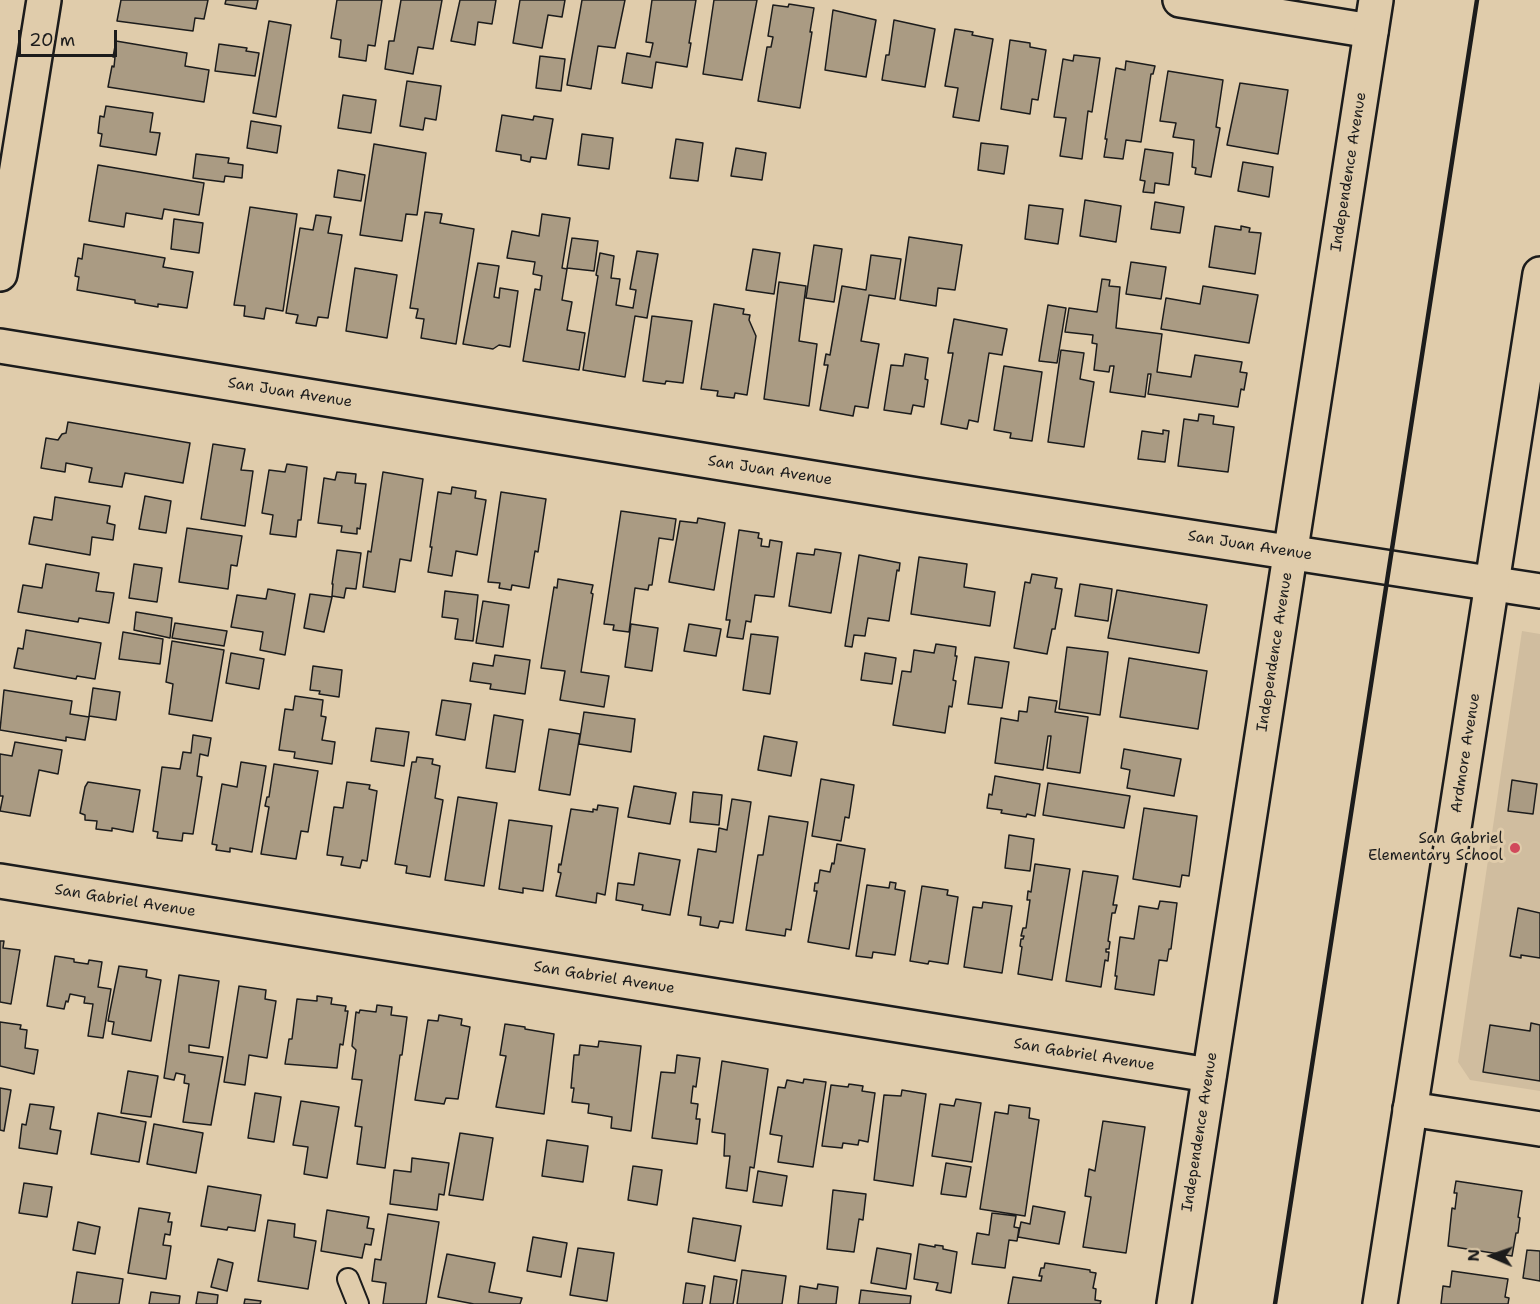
<!DOCTYPE html>
<style>
body{margin:0}
#map{position:relative;width:1540px;height:1304px;overflow:hidden;background:#e0ccab;font-family:"Shantell Sans",sans-serif}
canvas{display:block}
.north{position:absolute;left:1462px;top:1226px;width:60px;height:60px;-webkit-text-stroke:4px #e0ccab;paint-order:stroke;rotate:272deg;font-size:16px;font-weight:700;line-height:24px;text-align:center;color:#1c1c1c}
.north::after{content:'';display:block;margin:auto;width:21px;height:27px;background:#1c1c1c;clip-path:polygon(50% 0,100% 100%,50% 72%,0 100%)}
.scale{position:absolute;left:18px;top:30px;width:99px;height:27px;box-sizing:border-box;border:3px solid #1c1c1c;border-top:0;padding-left:8px;font-size:18px;line-height:21px;white-space:nowrap;color:#1c1c1c;-webkit-text-stroke:4px #e0ccab;paint-order:stroke}
</style>
<div id="map">
<canvas width="1540" height="1304"></canvas>
<div class="north">N</div>
<div class="scale">20 m</div>
</div>
<script>
const g = document.querySelector('canvas').getContext('2d');
g.lineJoin = 'round';
function fill(path, color) {
  g.fillStyle = color;
  g.fill(path, 'evenodd');
}
function poly(rows) {
  const path = new Path2D();
  for (const r of rows) {
    path.moveTo(r[0], r[1]);
    for (let i = 2; i < r.length; i += 2) path.lineTo(r[i], r[i + 1]);
  }
  return path;
}
function trace(path, color, width, dash) {
  g.strokeStyle = color;
  g.lineWidth = width;
  g.lineCap = dash ? 'butt' : 'round';
  g.setLineDash(dash || []);
  g.stroke(path);
}
function write(font, color, halo, rows, align = 'center') {
  g.font = font + ' "Shantell Sans",sans-serif';
  g.lineWidth = 6;
  g.setLineDash([]);
  g.textBaseline = 'middle';
  g.strokeStyle = halo;
  g.fillStyle = color;
  for (const [text, x, y, turn = 0] of rows) {
    g.save();
    g.translate(x, y);
    g.rotate((+turn || 0) * Math.PI / 180);
    g.textAlign = isNaN(turn) ? turn : align;
    if (halo) g.strokeText(text, 0, 0);
    g.fillText(text, 0, 0);
    g.restore();
  }
}
const built = poly([
 [1522,631,1540,634,1540,1091,1470,1080,1458,1062]
]);
const building = poly([
 [121,0,208,0,204,19,195,18,193,31,117,21,121,0],
 [226,0,258,0,256,9,225,4,226,0],
 [337,0,382,0,375,46,368,45,366,61,339,57,341,40,331,38,337,0],
 [401,0,442,0,433,49,418,47,413,74,385,69,389,41,394,41,401,0],
 [460,0,496,0,492,24,478,22,475,45,451,41,460,0],
 [520,0,565,0,562,17,548,15,542,48,513,43,520,0],
 [582,0,625,0,615,48,598,46,591,89,567,85,582,0],
 [652,0,696,0,689,43,691,43,687,67,656,62,652,88,622,83,627,53,650,57,653,43,646,42,652,0],
 [714,0,757,0,742,80,703,74,714,0],
 [789,4,814,8,810,32,812,32,800,108,758,101,767,47,771,47,773,37,768,36,773,5,788,7,789,4],
 [833,10,876,20,866,77,825,70,833,10],
 [894,20,935,29,925,87,882,80,886,55,889,55,894,20],
 [269,21,291,25,276,117,253,113,269,21],
 [955,29,973,32,972,35,993,39,979,121,953,117,958,88,945,86,955,29],
 [1010,40,1030,43,1030,47,1046,50,1038,100,1032,99,1030,114,1001,109,1010,40],
 [116,41,187,53,185,66,209,70,204,102,108,87,112,66,114,67,115,57,113,57,116,41],
 [219,44,247,48,246,51,259,53,255,76,215,71,219,44],
 [1074,55,1100,58,1092,112,1088,111,1082,159,1060,156,1066,118,1054,117,1063,59,1073,61,1074,55],
 [540,56,565,59,561,91,536,88,540,56],
 [1126,61,1155,66,1153,74,1151,74,1141,142,1126,140,1123,159,1104,157,1107,139,1105,139,1116,68,1125,70,1126,61],
 [1168,71,1223,80,1216,127,1220,128,1211,177,1195,174,1196,168,1192,167,1194,140,1173,137,1176,123,1160,121,1168,71],
 [407,81,441,86,436,120,425,118,423,130,400,126,407,81],
 [1240,83,1288,90,1278,154,1227,145,1240,83],
 [343,95,376,100,371,133,338,128,343,95],
 [106,106,153,113,150,132,160,133,156,155,100,146,102,134,98,133,100,116,104,117,106,106],
 [502,115,533,120,534,116,553,119,546,159,531,157,530,162,521,160,521,155,496,151,502,115],
 [251,121,281,126,277,153,247,148,251,121],
 [582,134,613,138,609,169,578,165,582,134],
 [676,139,703,143,698,181,670,178,676,139],
 [981,143,1008,146,1004,174,978,170,981,143],
 [374,144,426,153,417,215,406,214,402,241,360,235,374,144],
 [736,148,766,153,762,180,731,176,736,148],
 [1145,149,1173,153,1169,185,1155,183,1154,193,1143,192,1145,181,1140,180,1145,149],
 [196,154,229,158,228,163,243,165,242,178,225,176,224,182,193,178,196,154],
 [1243,162,1273,167,1269,197,1238,191,1243,162],
 [98,165,204,183,199,215,164,209,162,219,126,213,124,227,89,221,98,165],
 [338,170,365,175,361,201,334,197,338,170],
 [1085,200,1121,206,1116,242,1080,236,1085,200],
 [1155,202,1184,207,1180,233,1151,229,1155,202],
 [1029,205,1063,209,1058,244,1025,239,1029,205],
 [250,207,297,214,283,311,266,308,264,319,244,316,245,306,234,305,250,207],
 [425,212,442,214,440,223,474,229,456,344,421,338,424,319,416,318,418,309,410,308,425,212],
 [542,214,570,218,562,268,567,269,562,300,572,302,567,330,585,333,579,370,523,361,535,289,540,290,542,276,533,274,535,262,507,258,512,231,539,236,542,214],
 [316,215,331,217,328,233,342,235,328,318,318,317,316,326,296,323,298,315,286,313,300,228,313,230,316,215],
 [174,219,203,223,199,253,171,249,174,219],
 [1215,226,1241,230,1241,226,1250,228,1249,232,1261,233,1255,274,1209,267,1215,226],
 [909,237,962,245,955,290,938,288,936,306,900,300,909,237],
 [572,238,598,241,594,271,567,268,572,238],
 [84,244,165,258,163,267,193,272,187,308,158,304,158,307,135,303,135,300,77,290,79,277,75,276,78,258,82,259,84,244],
 [814,245,842,249,834,302,806,298,814,245],
 [753,249,780,253,774,294,746,290,753,249],
 [637,251,658,254,647,318,635,316,625,377,583,370,598,276,596,275,600,253,614,256,611,278,620,279,616,305,633,308,636,290,630,289,637,251],
 [871,255,901,259,895,299,869,295,861,341,879,344,868,408,855,406,853,416,820,410,828,365,824,365,826,354,830,355,842,286,866,290,871,255],
 [1131,262,1166,267,1161,299,1126,294,1131,262],
 [478,263,499,266,494,297,499,298,500,288,518,291,510,347,499,345,493,349,463,344,478,263],
 [355,268,397,275,387,338,346,331,355,268],
 [1102,279,1110,280,1109,286,1120,287,1116,328,1162,334,1157,372,1191,377,1195,355,1242,362,1240,372,1247,373,1244,390,1241,389,1238,407,1148,394,1151,374,1148,374,1145,397,1110,392,1114,366,1110,366,1109,372,1094,370,1097,344,1092,343,1093,335,1065,332,1069,308,1097,312,1102,279],
 [779,282,806,286,799,341,817,344,809,406,764,399,779,282],
 [1203,286,1258,295,1249,343,1161,329,1166,298,1200,304,1203,286],
 [714,304,744,309,743,314,750,315,749,320,756,336,747,395,735,393,734,398,717,396,718,391,701,389,714,304],
 [1048,305,1066,308,1057,363,1039,361,1048,305],
 [652,316,692,321,683,383,666,381,665,384,643,381,652,316],
 [954,319,1007,329,1002,355,989,353,978,422,969,420,967,429,941,424,953,353,948,353,954,319],
 [1061,350,1084,353,1080,379,1094,382,1084,447,1048,442,1061,350],
 [905,354,928,358,925,379,928,380,924,407,913,405,911,414,884,410,891,365,903,366,905,354],
 [1004,366,1042,372,1032,441,1010,438,1011,433,994,430,1004,366],
 [1199,414,1214,416,1213,424,1234,427,1228,472,1178,466,1184,419,1198,421,1199,414],
 [68,422,190,443,183,483,125,473,122,487,89,482,92,468,66,463,65,472,41,468,46,438,58,440,62,434,66,433,68,422],
 [1163,430,1169,431,1165,462,1138,459,1142,431,1163,434,1163,430],
 [213,444,245,449,241,470,253,471,245,526,201,519,213,444],
 [287,464,307,467,301,520,298,520,296,537,270,534,273,515,262,513,269,470,285,472,287,464],
 [337,472,356,474,355,483,366,484,360,529,357,528,357,534,341,532,342,526,318,523,324,478,335,480,337,472],
 [383,472,423,479,411,561,400,559,395,592,363,587,368,551,371,552,383,472],
 [452,487,476,491,475,498,486,500,477,555,456,551,452,576,428,572,432,547,430,547,438,492,451,494,452,487],
 [501,492,546,499,538,552,535,551,529,588,512,585,511,590,499,588,500,583,488,582,501,492],
 [145,496,171,501,166,533,139,529,145,496],
 [55,497,110,506,107,523,115,525,113,540,92,537,90,555,29,544,34,517,52,520,55,497],
 [621,511,676,519,673,540,659,538,652,585,649,585,648,590,635,588,629,632,613,630,614,625,604,624,621,511],
 [698,518,725,523,714,590,669,582,680,521,697,523,698,518],
 [187,528,242,536,237,566,231,565,228,589,179,582,187,528],
 [739,530,759,533,758,538,762,539,761,546,769,547,770,540,782,542,774,597,755,595,751,622,746,621,743,639,727,637,730,620,726,620,739,530],
 [815,549,841,553,831,613,789,606,797,553,814,555,815,549],
 [337,550,361,553,356,589,346,588,344,598,332,596,333,584,332,584,337,550],
 [859,555,900,563,899,571,897,570,889,621,868,618,865,636,854,635,852,647,845,646,859,555],
 [919,557,967,564,964,587,995,592,990,626,911,614,919,557],
 [46,564,99,573,96,591,114,593,109,623,79,618,78,622,18,612,23,585,42,588,46,564],
 [134,564,162,568,157,602,129,598,134,564],
 [1032,574,1057,578,1055,588,1062,589,1055,629,1052,629,1047,654,1014,648,1025,582,1030,583,1032,574],
 [558,579,593,585,591,593,593,594,581,672,609,676,604,707,560,700,565,671,541,668,554,587,557,588,558,579],
 [1080,584,1112,589,1108,621,1075,616,1080,584],
 [268,589,295,594,285,655,260,650,263,632,231,627,237,595,266,599,268,589],
 [1117,590,1207,605,1199,653,1108,638,1117,590],
 [445,591,478,595,473,641,455,639,458,619,442,617,445,591],
 [310,594,332,597,324,632,304,628,310,594],
 [483,601,509,605,503,647,476,643,483,601],
 [136,612,172,618,170,638,134,630,136,612],
 [175,623,227,631,224,646,172,638,175,623],
 [631,624,658,628,652,671,625,667,631,624],
 [689,624,721,629,716,656,684,651,689,624],
 [26,630,101,643,95,679,77,676,76,679,14,668,18,648,23,649,26,630],
 [123,632,163,639,160,664,119,659,123,632],
 [751,634,778,637,770,694,743,690,751,634],
 [172,641,224,650,212,721,169,714,173,684,166,682,172,641],
 [936,644,956,647,955,656,957,656,953,680,956,681,952,707,949,706,945,733,893,725,902,671,911,672,914,650,934,653,936,644],
 [1067,647,1108,652,1100,715,1059,709,1067,647],
 [231,653,264,659,259,689,226,683,231,653],
 [865,653,896,658,892,684,861,680,865,653],
 [495,655,530,660,525,694,490,689,491,684,470,681,473,663,493,666,495,655],
 [975,657,1009,662,1002,708,968,704,975,657],
 [1129,658,1207,671,1198,729,1120,717,1129,658],
 [313,666,342,670,339,697,319,694,320,691,310,690,313,666],
 [93,688,120,692,116,720,89,716,93,688],
 [4,690,72,701,70,714,89,717,85,740,66,737,66,741,0,730,4,690],
 [295,696,323,700,321,716,326,717,322,740,335,742,332,764,294,758,295,752,279,750,285,709,293,710,295,696],
 [1029,697,1057,701,1055,712,1088,717,1080,773,1047,768,1051,736,1048,736,1043,770,995,763,1001,718,1018,721,1019,711,1027,712,1029,697],
 [442,700,471,704,465,740,436,735,442,700],
 [584,712,635,719,631,752,579,744,584,712],
 [494,715,523,720,515,772,486,768,494,715],
 [376,728,409,732,404,766,371,761,376,728],
 [549,729,580,734,570,795,539,790,549,729],
 [193,735,211,738,208,756,200,754,197,776,202,777,193,834,183,833,182,841,157,838,158,832,153,831,162,767,180,769,183,752,191,753,193,735],
 [764,736,797,742,791,776,758,770,764,736],
 [15,742,62,750,58,774,39,770,30,816,0,811,3,796,0,796,0,754,12,756,15,742],
 [1124,749,1181,759,1174,796,1127,788,1130,770,1121,768,1124,749],
 [417,757,433,759,432,764,440,766,435,798,443,800,430,877,406,873,407,866,395,864,412,762,416,762,417,757],
 [241,762,266,766,252,852,230,848,230,852,216,850,217,845,212,844,222,784,237,787,241,762],
 [274,764,318,771,308,832,301,831,296,859,261,854,269,807,265,806,267,797,269,797,274,764],
 [995,776,1040,784,1035,816,1027,814,1026,817,1001,813,1002,810,987,808,989,794,992,795,995,776],
 [821,779,854,785,849,818,845,817,841,841,812,836,821,779],
 [1512,780,1537,784,1533,814,1508,811,1512,780],
 [88,782,140,790,133,832,112,828,112,831,96,829,97,821,85,820,85,815,80,813,85,787,88,782],
 [347,782,370,785,369,789,377,791,367,861,362,860,360,868,341,865,343,857,327,855,334,807,343,808,347,782],
 [1048,783,1130,796,1124,828,1043,815,1048,783],
 [634,786,676,793,670,824,628,817,634,786],
 [693,792,722,795,719,825,690,822,693,792],
 [458,797,497,803,484,886,445,880,458,797],
 [732,799,751,802,733,923,720,921,718,928,700,925,701,917,688,915,698,849,716,852,719,828,727,830,732,799],
 [598,805,618,808,605,895,597,893,596,903,556,896,561,873,558,872,559,864,561,865,571,809,593,812,593,809,597,810,598,805],
 [1144,808,1197,816,1189,876,1182,875,1180,887,1133,879,1144,808],
 [769,816,808,822,791,930,786,929,785,936,746,930,758,855,763,855,769,816],
 [509,820,552,826,543,891,523,888,523,893,499,889,509,820],
 [1009,835,1034,839,1030,871,1005,868,1009,835],
 [837,844,865,849,849,949,808,942,817,891,814,891,815,883,818,883,820,870,830,872,832,863,834,864,837,844],
 [639,853,680,860,670,915,642,910,643,905,616,900,618,883,634,885,639,853],
 [1035,864,1070,869,1052,980,1018,974,1022,947,1020,946,1021,939,1023,939,1024,936,1021,936,1023,928,1026,928,1030,900,1027,900,1028,891,1031,892,1035,864],
 [1083,871,1118,876,1113,905,1117,905,1115,913,1112,913,1108,941,1110,942,1109,949,1106,949,1106,952,1109,952,1108,961,1105,960,1101,987,1066,981,1083,871],
 [890,882,896,883,895,889,905,891,895,955,873,952,872,958,856,956,867,885,889,888,890,882],
 [922,886,948,890,947,895,958,897,948,964,929,961,928,964,910,961,922,886],
 [1160,901,1177,903,1171,949,1169,949,1167,961,1159,960,1154,995,1115,989,1117,976,1115,976,1120,937,1134,939,1139,906,1158,909,1160,901],
 [983,902,1012,906,1002,973,964,967,973,907,982,908,983,902],
 [1518,908,1540,913,1540,958,1521,955,1521,958,1510,956,1518,908],
 [0,941,4,941,3,948,20,950,11,1004,0,1002,0,941],
 [55,956,74,959,74,962,88,964,89,960,102,962,98,987,111,989,103,1038,88,1036,93,1004,84,1003,85,997,70,994,68,1002,66,1001,64,1009,47,1006,55,956],
 [119,966,147,970,146,977,161,980,151,1041,112,1034,114,1022,108,1021,119,966],
 [179,975,219,981,209,1048,189,1045,189,1052,223,1057,211,1125,183,1122,189,1084,184,1083,185,1075,176,1073,174,1080,164,1078,179,975],
 [239,986,266,990,265,999,276,1001,267,1058,249,1055,245,1085,224,1082,239,986],
 [317,996,332,998,331,1004,346,1006,345,1011,348,1011,343,1045,340,1044,337,1068,285,1064,289,1039,292,1039,297,999,317,1001,317,996],
 [377,1005,392,1007,391,1015,407,1017,402,1055,400,1055,385,1168,357,1164,362,1127,355,1126,362,1080,352,1079,356,1050,352,1046,356,1012,359,1013,360,1010,376,1012,377,1005],
 [439,1015,462,1019,461,1025,470,1027,458,1099,446,1098,444,1104,415,1100,428,1020,438,1021,439,1015],
 [0,1022,21,1025,20,1029,27,1030,25,1048,38,1050,34,1074,0,1066,0,1022],
 [1531,1023,1540,1025,1540,1081,1483,1072,1490,1025,1530,1031,1531,1023],
 [505,1024,525,1027,525,1029,554,1034,544,1114,496,1107,506,1056,500,1055,505,1024],
 [599,1041,641,1046,631,1131,611,1128,612,1117,588,1113,589,1104,572,1102,574,1088,571,1088,574,1055,579,1055,580,1045,598,1047,599,1041],
 [677,1055,700,1058,696,1087,693,1086,691,1103,698,1104,696,1119,700,1119,697,1144,652,1138,661,1072,675,1073,677,1055],
 [722,1061,768,1069,754,1168,750,1167,747,1191,726,1188,730,1156,724,1156,725,1134,712,1132,722,1061],
 [128,1071,158,1076,151,1117,121,1113,128,1071],
 [804,1079,826,1082,813,1167,778,1162,782,1136,770,1134,778,1087,785,1088,787,1080,803,1083,804,1079],
 [849,1084,863,1086,862,1091,875,1093,868,1142,859,1140,858,1145,843,1143,842,1148,822,1146,831,1085,848,1087,849,1084],
 [0,1088,11,1090,4,1131,0,1130,0,1088],
 [902,1090,926,1094,913,1186,874,1180,884,1095,901,1096,902,1090],
 [255,1093,281,1097,274,1142,248,1138,255,1093],
 [956,1099,981,1103,972,1162,932,1156,940,1104,954,1106,956,1099],
 [301,1101,339,1107,327,1178,304,1174,308,1147,293,1145,301,1101],
 [30,1104,54,1107,50,1129,61,1131,57,1154,19,1148,22,1124,26,1125,30,1104],
 [1009,1105,1030,1108,1029,1118,1039,1120,1025,1216,980,1209,995,1112,1008,1114,1009,1105],
 [98,1113,146,1122,139,1162,91,1154,98,1113],
 [1103,1121,1145,1127,1126,1253,1083,1247,1091,1197,1085,1196,1089,1169,1095,1171,1103,1121],
 [154,1124,203,1133,196,1173,147,1164,154,1124],
 [460,1133,493,1138,483,1200,449,1195,460,1133],
 [547,1140,588,1146,583,1182,542,1176,547,1140],
 [412,1158,449,1163,444,1195,439,1194,437,1210,390,1204,394,1170,411,1172,412,1158],
 [946,1163,971,1167,966,1197,941,1194,946,1163],
 [633,1166,662,1170,657,1205,628,1200,633,1166],
 [758,1171,787,1176,782,1206,753,1202,758,1171],
 [1456,1181,1522,1191,1518,1217,1520,1218,1518,1233,1516,1233,1512,1256,1448,1246,1452,1208,1455,1209,1457,1193,1454,1193,1456,1181],
 [24,1183,52,1187,47,1217,19,1213,24,1183],
 [208,1186,261,1195,255,1231,228,1227,227,1230,201,1226,208,1186],
 [833,1190,866,1194,863,1220,859,1219,854,1252,827,1249,833,1190],
 [1033,1206,1065,1212,1059,1244,1018,1237,1021,1222,1030,1224,1033,1206],
 [139,1208,170,1213,168,1222,172,1222,170,1235,165,1234,163,1245,171,1246,166,1279,128,1273,139,1208],
 [327,1210,369,1217,367,1228,374,1229,371,1245,365,1244,362,1258,321,1251,327,1210],
 [992,1213,1016,1216,1014,1227,1019,1228,1017,1241,1009,1240,1005,1268,972,1264,977,1233,989,1235,992,1213],
 [388,1214,439,1222,426,1304,383,1304,386,1283,372,1281,375,1259,381,1260,388,1214],
 [693,1218,741,1226,735,1261,688,1252,693,1218],
 [268,1220,295,1224,294,1237,316,1241,308,1289,258,1281,268,1220],
 [78,1222,100,1227,95,1254,73,1250,78,1222],
 [533,1237,567,1243,561,1277,527,1271,533,1237],
 [919,1244,935,1247,935,1245,943,1246,943,1249,957,1252,951,1293,936,1290,938,1283,914,1279,919,1244],
 [578,1248,614,1253,607,1301,570,1295,578,1248],
 [877,1248,911,1254,906,1289,871,1283,877,1248],
 [1527,1250,1540,1251,1540,1281,1523,1278,1527,1250],
 [447,1254,495,1263,489,1292,522,1298,520,1304,474,1304,438,1297,447,1254],
 [218,1259,233,1263,227,1291,211,1287,218,1259],
 [1045,1263,1090,1270,1090,1272,1096,1273,1093,1288,1096,1289,1095,1300,1101,1301,1100,1304,1008,1304,1013,1277,1041,1281,1042,1276,1039,1276,1041,1268,1044,1268,1045,1263],
 [742,1270,786,1276,782,1304,737,1304,742,1270],
 [1452,1271,1508,1279,1505,1297,1509,1298,1508,1304,1441,1304,1443,1286,1450,1287,1452,1271],
 [77,1272,123,1279,119,1304,72,1304,77,1272],
 [714,1276,737,1280,733,1304,710,1304,714,1276],
 [686,1283,705,1286,702,1304,683,1304,686,1283],
 [818,1284,838,1287,836,1304,798,1304,800,1286,817,1289,818,1284],
 [861,1290,911,1296,910,1304,859,1304,861,1290],
 [151,1292,180,1296,179,1304,149,1304,151,1292],
 [198,1292,218,1295,217,1304,196,1304,198,1292],
 [245,1299,261,1301,260,1304,244,1304,245,1299]
]);
const lane = poly([
 [348,1279,358,1304]
]);
const street = poly([
 [1180,0,1371,31],
 [0,346,918,495,1540,591],
 [0,881,1209,1075],
 [1410,1109,1540,1129]
]);
const secondary = poly([
 [0,274,44,0],
 [1174,1304,1376,0],
 [1380,1304,1540,274]
]);
const rail = poly([
 [1275,1304,1477,0]
]);
const markers = [
 [1515,848,6,"#d1495b"]
];
const streetNames = [
 ["Independence Avenue",1349,172,-81],
 ["San Juan Avenue",290,393,9],
 ["San Juan Avenue",770,471,9],
 ["San Juan Avenue",1250,546,9],
 ["Independence Avenue",1275,652,-81],
 ["Ardmore Avenue",1466,753,-81],
 ["San Gabriel Avenue",125,901,9],
 ["San Gabriel Avenue",604,978,9],
 ["San Gabriel Avenue",1084,1055,9],
 ["Independence Avenue",1200,1132,-81]
];
const poiNames = [
 ["San Gabriel",1503,839],
 ["Elementary School",1503,856]
];
fill(built, '#d0bd9f');
fill(building, '#aa9b83');
trace(building, '#1c1c1c', 1.5);
trace(lane, '#1c1c1c', 24);
trace(street, '#1c1c1c', 38);
trace(secondary, '#1c1c1c', 38);
trace(lane, '#e0ccab', 20);
trace(street, '#e0ccab', 33);
trace(secondary, '#e0ccab', 33);
trace(rail, '#1c1c1c', 4.5);
for (const [x, y, r, color] of markers) {
  const dot = new Path2D();
  dot.arc(x, y, r, 0, 2 * Math.PI);
  g.fillStyle = color;
  g.fill(dot);
  trace(dot, '#e0ccab', 2);
}
write('15px', '#1c1c1c', '#e0ccab', streetNames);
write('15px', '#1c1c1c', '#e0ccab', poiNames, 'right');
</script>
